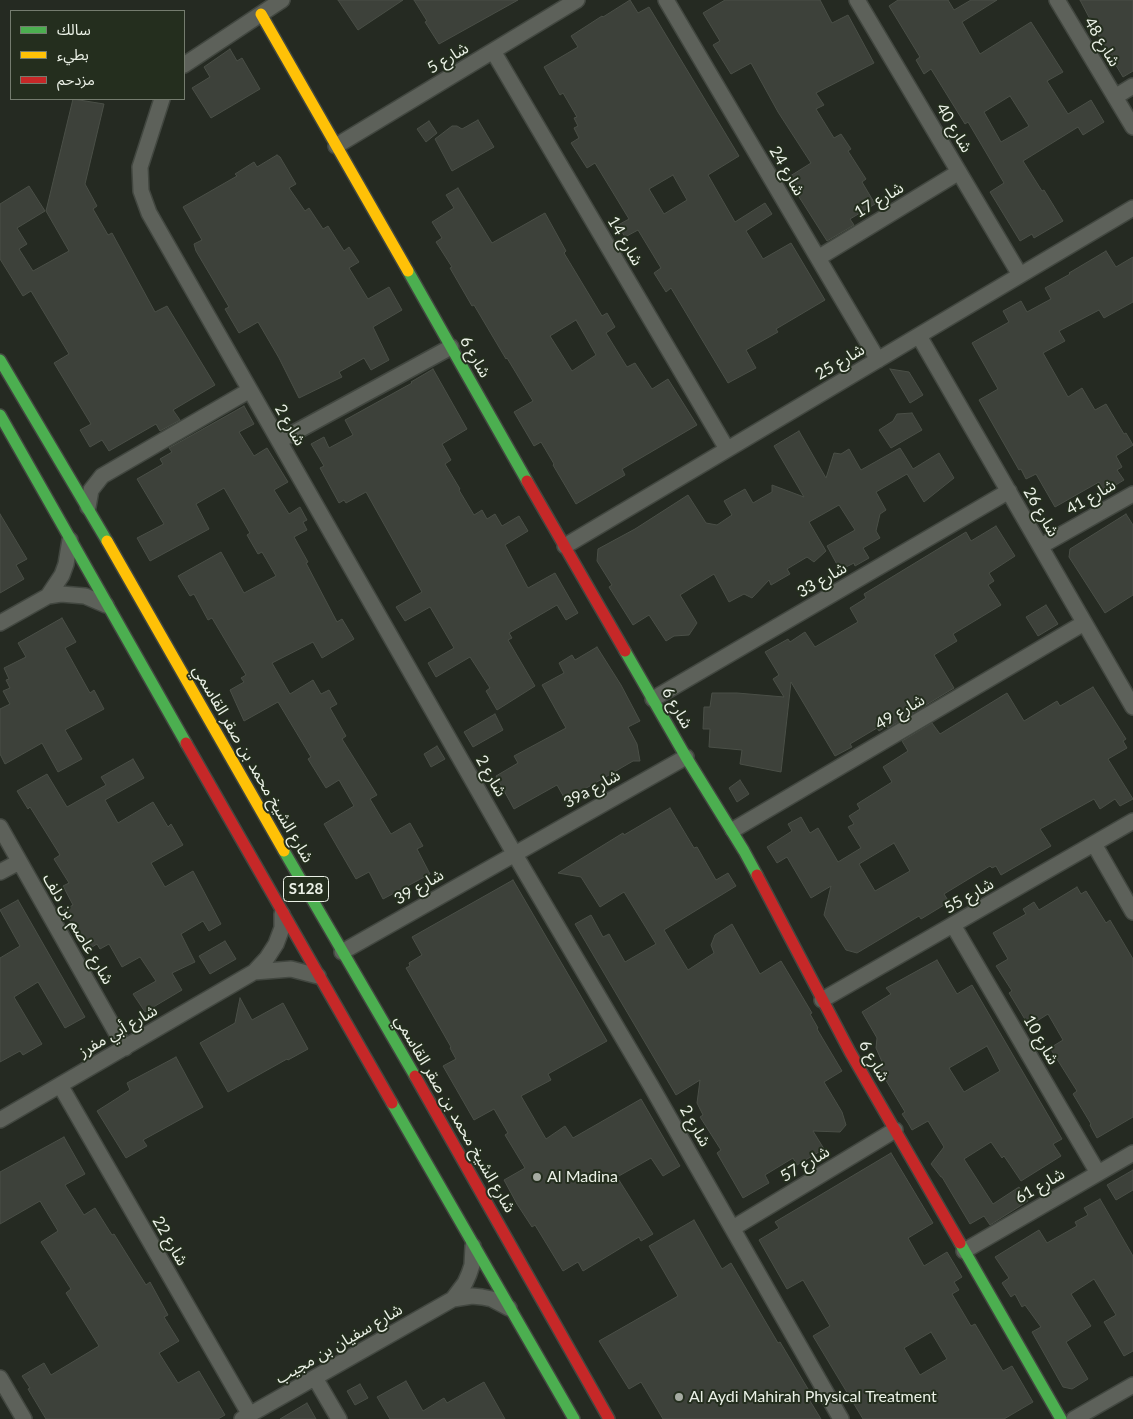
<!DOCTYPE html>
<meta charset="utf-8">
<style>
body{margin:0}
#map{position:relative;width:1133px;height:1419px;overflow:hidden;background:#252a22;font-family:Lato,"Noto Sans Arabic",sans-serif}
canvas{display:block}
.legend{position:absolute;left:10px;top:10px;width:175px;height:90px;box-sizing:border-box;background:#242e1e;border:1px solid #747c6e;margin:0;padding:6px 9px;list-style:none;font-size:15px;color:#ebf1e7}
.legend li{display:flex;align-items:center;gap:10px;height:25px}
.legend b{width:25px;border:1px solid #747c6e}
</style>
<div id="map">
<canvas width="1133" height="1419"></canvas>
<ul class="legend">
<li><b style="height:6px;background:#4caf50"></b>سالك</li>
<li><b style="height:6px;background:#ffc107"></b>بطيء</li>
<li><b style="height:6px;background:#c62828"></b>مزدحم</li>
</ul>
</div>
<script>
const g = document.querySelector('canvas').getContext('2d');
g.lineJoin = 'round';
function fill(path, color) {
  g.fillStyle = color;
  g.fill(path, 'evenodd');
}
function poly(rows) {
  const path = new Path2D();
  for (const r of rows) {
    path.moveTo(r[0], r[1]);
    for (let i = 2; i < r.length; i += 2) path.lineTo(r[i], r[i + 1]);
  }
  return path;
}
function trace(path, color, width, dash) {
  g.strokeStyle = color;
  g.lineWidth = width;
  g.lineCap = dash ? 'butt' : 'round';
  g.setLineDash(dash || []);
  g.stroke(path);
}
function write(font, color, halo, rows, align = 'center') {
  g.font = font + ' Lato,"Noto Sans Arabic",sans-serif';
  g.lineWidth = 4;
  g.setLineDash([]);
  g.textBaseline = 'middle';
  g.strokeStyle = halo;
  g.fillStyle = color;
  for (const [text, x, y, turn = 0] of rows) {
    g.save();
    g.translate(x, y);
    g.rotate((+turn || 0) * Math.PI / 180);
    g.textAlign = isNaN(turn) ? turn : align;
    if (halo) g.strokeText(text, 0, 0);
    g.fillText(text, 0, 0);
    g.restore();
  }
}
const building = poly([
 [338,0,403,0,358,30,338,0],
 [414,0,518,0,439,44,425,22,427,21,414,0],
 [630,0,638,13,649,7,739,156,708,175,735,222,765,203,772,214,746,231,763,259,791,243,825,300,776,329,778,332,746,350,756,368,728,383,671,288,666,292,654,273,661,268,638,230,625,237,618,225,629,219,595,163,587,168,571,143,579,138,574,128,578,126,574,118,577,117,563,93,560,95,544,67,578,47,571,36,602,16,603,17,630,0],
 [673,175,687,200,664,214,649,189,673,175],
 [725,0,820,0,832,23,848,15,874,63,816,93,824,105,816,109,834,138,841,134,851,149,848,151,866,179,862,182,875,204,850,219,854,225,827,241,787,178,811,163,778,112,751,63,731,74,713,45,720,41,703,13,725,0],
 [898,0,948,0,954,10,971,0,997,0,962,22,980,54,1031,22,1063,72,1047,81,1068,114,1091,100,1104,122,1083,135,1078,127,1023,161,1042,191,1044,190,1063,221,1034,238,1032,234,1020,241,990,192,1004,183,968,122,965,124,931,69,924,74,916,60,920,57,889,6,898,0],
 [1010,96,1029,126,1001,142,984,112,1010,96],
 [1080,0,1133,0,1133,71,1123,77,1102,42,1080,0],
 [230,49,237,61,242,58,260,89,211,118,192,88,210,77,204,67,230,49],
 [73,99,104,104,85,184,97,206,93,209,108,235,112,233,155,312,167,306,215,385,173,410,180,420,160,431,156,424,109,451,102,440,90,447,80,430,91,424,54,363,69,354,31,291,23,296,0,259,0,204,29,186,45,211,17,228,27,244,19,249,33,271,69,251,46,211,73,99],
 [478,120,494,147,452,171,435,139,452,126,457,126,462,129,478,120],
 [429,121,437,133,426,142,417,129,429,121],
 [277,155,280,157,296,184,289,188,305,211,309,208,323,229,328,226,344,251,349,247,359,262,349,268,368,299,389,287,402,310,373,327,389,360,371,370,364,358,339,372,342,377,299,398,279,358,258,322,239,333,225,309,229,307,196,251,194,244,202,240,183,207,237,176,235,174,254,162,257,167,277,155],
 [458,188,492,243,545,213,566,251,564,253,602,316,607,313,615,327,606,333,627,367,635,363,652,389,668,379,697,425,622,469,625,475,576,504,553,465,554,464,541,442,534,446,514,412,533,401,507,358,506,359,474,305,472,306,450,268,452,267,436,242,442,238,432,222,454,208,446,195,458,188],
 [576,320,596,355,572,371,550,336,576,320],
 [1106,251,1116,267,1133,257,1133,302,1104,318,1099,310,1059,331,1065,341,1043,353,1068,397,1082,388,1095,410,1106,404,1124,434,1126,433,1133,445,1116,456,1122,467,1117,470,1124,480,1104,492,1099,482,1055,507,1036,474,1026,479,1021,469,1019,470,979,400,998,389,972,343,1009,322,1003,311,1021,301,1027,312,1051,299,1045,288,1070,274,1069,273,1106,251],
 [433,369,467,429,442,444,451,460,445,464,460,489,459,490,474,515,482,510,487,519,495,514,502,526,519,516,528,531,505,545,528,588,555,573,578,613,566,620,557,605,509,633,512,638,508,640,535,686,497,710,486,691,490,688,470,657,436,677,428,663,454,648,430,607,405,621,396,607,422,592,366,492,346,503,344,500,339,503,320,468,324,466,311,444,324,437,329,448,353,435,345,420,412,383,411,382,433,369],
 [890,369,909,372,923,395,910,403,890,369],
 [244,406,254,424,239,432,254,456,267,448,288,482,274,490,289,514,300,507,307,520,303,522,307,530,294,537,308,562,306,563,337,622,342,619,354,639,322,658,313,642,272,663,290,694,313,680,321,694,329,690,337,704,330,708,346,736,342,739,377,795,370,799,391,834,410,823,423,846,417,849,430,874,383,899,369,872,356,879,324,824,354,806,339,780,326,788,308,759,311,757,278,702,244,721,230,690,244,682,241,678,246,675,212,618,208,620,194,594,190,596,178,576,221,552,244,593,276,576,262,552,258,554,247,535,250,533,224,488,196,504,209,529,150,561,137,538,164,524,137,479,163,464,160,459,172,452,169,448,244,406],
 [912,413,922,430,891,448,879,430,893,421,897,414,912,413],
 [799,431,826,478,834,453,841,454,849,449,861,470,900,448,913,469,939,453,954,478,924,502,907,474,876,492,886,510,880,514,876,531,880,538,863,548,869,558,855,566,854,563,840,570,827,546,855,530,839,505,809,522,826,551,814,562,807,557,787,569,790,574,771,585,769,580,752,598,744,594,729,602,714,574,680,595,697,623,689,635,674,636,666,641,649,615,633,625,609,587,612,585,597,561,598,549,635,529,688,495,706,523,717,525,732,515,724,501,745,489,753,503,772,492,772,485,804,497,774,446,799,431],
 [0,514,27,559,16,565,24,579,0,593,0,514],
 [1126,514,1133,525,1133,595,1105,613,1069,557,1070,549,1126,514],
 [996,526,1015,556,989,573,994,581,988,585,1001,605,953,634,957,641,934,655,954,688,888,728,887,726,879,731,877,728,850,744,852,747,835,756,791,682,781,772,740,764,742,750,709,747,710,729,703,729,704,707,710,707,712,693,737,693,784,697,773,679,779,675,765,652,788,639,790,642,805,632,815,647,858,622,850,608,866,598,864,594,966,532,971,541,996,526],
 [1046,605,1058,624,1038,636,1026,617,1046,605],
 [62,618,76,642,65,648,90,693,94,690,104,709,65,730,82,759,58,772,42,743,5,764,0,754,0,709,10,704,3,691,10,688,6,680,9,679,4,668,26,657,18,643,62,618],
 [597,647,621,685,640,721,628,727,637,744,640,761,633,761,590,786,565,799,557,785,514,809,496,776,518,763,514,756,566,728,542,685,564,673,559,663,572,655,575,660,597,647],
 [1093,687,1126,739,1123,741,1127,748,1108,759,1133,799,1120,806,1115,799,1100,809,1094,799,1040,829,1051,846,1001,875,996,866,992,868,990,866,944,894,949,902,921,919,919,916,857,953,846,950,824,915,831,886,811,898,787,857,777,863,767,847,792,831,788,824,801,817,810,833,818,828,838,862,861,848,848,827,854,824,849,816,860,809,857,804,892,782,883,767,908,751,902,741,932,723,940,734,1007,693,1024,721,1057,701,1060,706,1093,687],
 [894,843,910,871,875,891,859,864,894,843],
 [495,714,503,730,473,747,464,732,495,714],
 [437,746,445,759,431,767,424,754,437,746],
 [133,759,144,778,105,800,118,823,153,802,168,827,171,824,183,845,151,863,165,887,193,871,221,924,209,931,203,921,181,934,195,962,172,973,182,990,145,1012,133,994,156,981,140,957,122,967,109,944,100,949,97,944,87,950,64,910,73,905,63,886,69,883,54,859,60,855,30,807,28,809,17,791,47,774,67,807,106,785,101,777,133,759],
 [740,780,749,794,737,802,729,788,740,780],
 [670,808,694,848,697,847,716,880,728,873,736,886,664,930,688,970,714,953,711,945,715,935,732,924,760,974,781,961,812,1013,810,1014,818,1028,817,1029,842,1071,824,1082,842,1112,846,1125,840,1132,813,1131,824,1149,797,1165,793,1158,765,1175,769,1183,743,1198,717,1153,721,1150,700,1117,703,1115,697,1103,700,1080,676,1095,575,924,591,915,603,937,609,934,625,962,656,944,624,892,600,907,581,877,558,873,623,833,624,835,670,808],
 [513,880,607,1041,548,1074,551,1080,521,1096,546,1139,565,1126,573,1138,641,1099,680,1166,663,1176,651,1158,617,1177,653,1234,641,1241,639,1237,583,1271,578,1262,563,1271,535,1225,532,1227,517,1204,504,1180,525,1168,505,1135,508,1133,494,1109,474,1120,443,1066,456,1059,450,1048,451,1047,406,968,410,966,409,963,422,955,412,937,513,880],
 [1077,887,1081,894,1086,891,1106,923,1110,920,1133,959,1133,1117,1097,1138,1090,1125,1091,1124,1073,1094,1077,1091,1050,1048,1063,1040,1048,1014,1029,1026,1009,993,1012,991,996,966,1008,959,993,933,1026,914,1023,909,1034,902,1039,910,1077,887],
 [18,900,85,1017,65,1028,38,982,14,997,42,1044,23,1055,20,1051,0,1062,0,958,20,946,0,910,18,900],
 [225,941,236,959,210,974,199,956,225,941],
 [937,960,957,994,972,985,1062,1139,1053,1144,1061,1156,1021,1181,1004,1156,1002,1158,991,1142,964,1159,993,1204,1019,1187,1028,1201,990,1225,984,1216,970,1224,942,1177,941,1177,931,1164,944,1147,928,1121,912,1130,908,1123,902,1114,905,1112,878,1067,883,1064,876,1048,877,1038,862,1012,891,994,886,988,937,960],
 [987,1046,1000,1071,964,1092,949,1068,987,1046],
 [240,998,252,1020,283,1003,308,1049,288,1060,287,1059,228,1092,200,1043,235,1023,240,998],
 [176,1057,203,1107,143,1140,147,1146,126,1158,97,1111,130,1090,127,1083,176,1057],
 [64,1137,85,1174,65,1185,84,1215,95,1208,112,1235,114,1234,146,1285,150,1282,168,1315,164,1317,179,1341,159,1353,178,1383,199,1371,225,1415,218,1419,46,1419,28,1389,30,1388,22,1376,44,1363,51,1375,99,1346,66,1293,71,1289,41,1242,58,1231,40,1201,0,1224,0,1172,64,1137],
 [891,1153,933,1223,908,1238,924,1266,947,1252,962,1277,954,1282,959,1290,952,1294,971,1326,975,1324,1003,1371,1012,1366,1033,1402,1004,1419,863,1419,813,1336,830,1326,803,1280,787,1289,759,1240,779,1228,775,1222,891,1153],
 [931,1332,947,1359,920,1375,904,1348,931,1332],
 [1133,1170,1133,1190,1116,1200,1107,1185,1133,1170],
 [1100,1199,1133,1256,1133,1351,1124,1356,1104,1322,1116,1315,1094,1279,1071,1294,1091,1326,1066,1342,1088,1379,1072,1389,1063,1387,1032,1332,1041,1327,1025,1305,1022,1307,1015,1294,1011,1297,1002,1283,1009,1278,995,1257,1039,1230,1047,1243,1077,1226,1075,1222,1088,1215,1084,1208,1100,1199],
 [694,1220,722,1269,731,1263,778,1343,780,1342,811,1394,807,1396,821,1419,663,1419,641,1382,629,1389,599,1341,678,1296,649,1246,694,1220],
 [406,1381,423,1411,444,1398,447,1403,484,1382,505,1419,390,1419,377,1397,406,1381],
 [360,1384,368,1398,355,1405,347,1391,360,1384],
 [307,1403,316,1419,280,1419,307,1403]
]);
const street = poly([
 [666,0,878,360],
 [857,0,1020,275],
 [1057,0,1133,127],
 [493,51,727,449],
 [184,65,282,0],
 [1115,97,1133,86],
 [162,99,140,167,141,191,149,213,514,853,650,1084,841,1419],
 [336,146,577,0],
 [818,258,959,172],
 [919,336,1133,707],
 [279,441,451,347],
 [88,507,91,490,102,476,250,390],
 [565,546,1133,208],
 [1041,546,1133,494],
 [48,596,62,575,66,564,70,540],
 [0,623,48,596,61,594,85,596,106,605],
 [653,699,1009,491],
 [0,827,125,1048],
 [733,830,1084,623],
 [1094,844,1133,912],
 [0,872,19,862],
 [953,925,1098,1173],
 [342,952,686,757],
 [254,972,291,969,318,976],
 [822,1000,1133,821],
 [60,1085,250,1415],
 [0,1120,254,972,267,958,276,944,282,928,282,914],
 [733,1228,895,1130],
 [964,1251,1133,1153],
 [453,1299,465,1283,469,1274,472,1265,473,1246],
 [0,1378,24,1419],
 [315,1378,339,1419],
 [242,1419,453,1299,472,1296,482,1297,492,1299,509,1308],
 [1074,1419,1133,1385]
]);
const fast = poly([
 [408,271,527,481],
 [0,360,107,541],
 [0,415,186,743],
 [625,651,686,757,744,851,757,875],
 [284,851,415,1076],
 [392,1103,574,1419],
 [960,1243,1061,1419]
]);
const slow = poly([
 [261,14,408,271],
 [107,541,284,851]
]);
const jam = poly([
 [527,481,625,651],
 [186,743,392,1103],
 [757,875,850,1052,960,1243],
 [415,1076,609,1419]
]);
const markers = [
 [537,1177,5,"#a6aba2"],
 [679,1397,5,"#a6aba2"]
];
const shields = [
 [306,889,45]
];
const shieldNames = [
 ["S128",306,889]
];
const streetNames = [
 ["شارع 48",1102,42,59],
 ["شارع 5",448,58,-31],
 ["شارع 40",954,128,59],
 ["شارع 24",787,171,60],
 ["شارع 17",879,200,-31],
 ["شارع 14",625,241,60],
 ["شارع 6",475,357,60],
 ["شارع 25",840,362,-31],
 ["شارع 2",290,425,60],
 ["شارع 41",1091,497,-30],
 ["شارع 26",1041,512,60],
 ["شارع 33",822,580,-30],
 ["شارع 6",677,708,60],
 ["شارع 49",900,712,-30],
 ["شارع الشيخ محمد بن صقر القاسمي",253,764,60],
 ["شارع 2",491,776,60],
 ["39a شارع",592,789,-29],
 ["شارع 39",419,887,-30],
 ["شارع 55",969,896,-30],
 ["شارع عاصم بن دلف",78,929,60],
 ["شارع أبي مفرز",118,1031,-30],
 ["شارع 10",1041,1040,60],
 ["شارع 6",874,1061,60],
 ["شارع الشيخ محمد بن صقر القاسمي",455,1114,60],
 ["شارع 2",695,1126,60],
 ["شارع 57",805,1164,-31],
 ["شارع 61",1040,1186,-30],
 ["شارع 22",170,1241,60],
 ["شارع سفيان بن مجيب",339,1344,-30]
];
const poiNames = [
 ["Al Madina",547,1177],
 ["Al Aydi Mahirah Physical Treatment",689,1397]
];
fill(building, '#3d413a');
trace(building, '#4a4f47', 1);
trace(street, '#424740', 18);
trace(fast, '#424740', 14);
trace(slow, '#424740', 14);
trace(jam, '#424740', 14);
trace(street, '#5d615a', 15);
trace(fast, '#4caf50', 11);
trace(slow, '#ffc107', 11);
trace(jam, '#c62828', 11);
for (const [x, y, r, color] of markers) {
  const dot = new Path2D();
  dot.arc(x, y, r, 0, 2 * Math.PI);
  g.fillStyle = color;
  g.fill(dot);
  trace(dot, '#242e1e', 2);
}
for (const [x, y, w] of shields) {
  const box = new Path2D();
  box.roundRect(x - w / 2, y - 12.5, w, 25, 4);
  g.fillStyle = '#242e1e';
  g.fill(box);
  trace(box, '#ebf1e7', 1);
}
write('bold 15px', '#ebf1e7', null, shieldNames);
write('16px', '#ebf1e7', '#242e1e', streetNames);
write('16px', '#ebf1e7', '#242e1e', poiNames, 'left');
</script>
